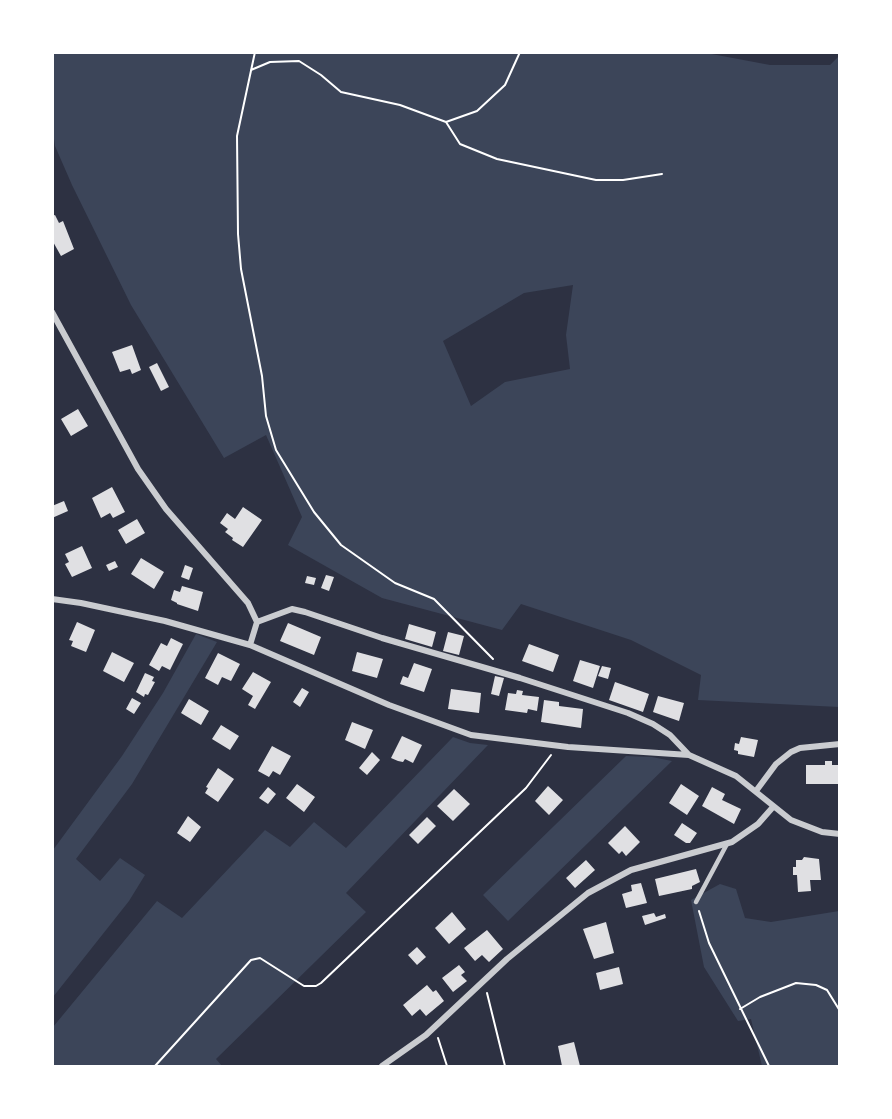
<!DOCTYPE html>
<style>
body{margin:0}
#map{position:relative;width:892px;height:1119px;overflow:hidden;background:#2d3142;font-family:Montserrat,sans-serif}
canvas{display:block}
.frame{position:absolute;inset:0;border:54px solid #fff;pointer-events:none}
</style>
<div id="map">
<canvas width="892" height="1119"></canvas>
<div class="frame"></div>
</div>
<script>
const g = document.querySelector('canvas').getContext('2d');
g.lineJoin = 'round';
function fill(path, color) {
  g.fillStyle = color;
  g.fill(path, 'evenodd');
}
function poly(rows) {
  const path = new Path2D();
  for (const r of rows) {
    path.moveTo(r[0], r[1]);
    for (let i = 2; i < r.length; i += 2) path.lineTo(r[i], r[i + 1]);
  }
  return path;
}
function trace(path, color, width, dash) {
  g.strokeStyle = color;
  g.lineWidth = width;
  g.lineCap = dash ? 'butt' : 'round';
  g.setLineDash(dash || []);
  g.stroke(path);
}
const green = poly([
 [701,52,770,65,830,65,839,56,839,707,698,700,701,675,631,640,521,604,502,630,382,598,288,545,302,517,266,435,224,458,131,305,72,185,55,146,52,125,52,53],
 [573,285,566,335,570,369,505,382,471,406,443,341,524,293],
 [196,634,217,642,132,784,76,859,100,881,120,858,145,875,129,901,53,997,53,850,122,756,163,693],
 [453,737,470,743,488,745,346,893,366,912,216,1059,222,1066,53,1066,53,1027,157,901,182,918,265,830,290,847,314,822,346,848],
 [626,756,652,757,672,761,508,921,483,895],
 [720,884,736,889,745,918,771,922,839,911,839,1066,762,1066,751,1019,738,1021,704,967,691,900]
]);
const building = poly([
 [55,215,59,223,63,221,74,249,61,256,52,240,52,216],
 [132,345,141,370,132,374,130,369,120,372,112,352],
 [157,363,169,387,161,391,149,367],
 [78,409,88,426,71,436,61,419],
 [112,487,125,512,113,518,110,513,101,518,92,498],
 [64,501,68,511,52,518,52,506],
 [243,507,262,520,243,547,232,540,233,538,225,532,228,529,220,523,227,513,235,519],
 [137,519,145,533,126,544,118,530],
 [82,546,92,568,72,577,65,564,69,562,65,554],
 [141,558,164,572,154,589,131,574],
 [115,561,118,567,109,571,106,565],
 [185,565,193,568,189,580,181,577],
 [326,575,334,577,329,591,321,588],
 [307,576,316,578,314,585,305,583],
 [182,586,203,592,198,611,177,604,177,603,171,600,174,590,180,592],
 [77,622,95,630,86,652,71,646,73,641,69,640],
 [288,623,321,637,314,655,280,641],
 [409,624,436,632,432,647,405,639],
 [448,632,464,636,459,655,443,651],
 [171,638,183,644,170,670,162,666,159,671,149,665,161,643,167,646],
 [529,644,559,655,553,672,522,661],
 [112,652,134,663,124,682,103,671],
 [357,652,383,659,377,678,352,671],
 [218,653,240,664,231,681,222,677,218,685,205,678],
 [580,660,600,666,593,688,573,681],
 [414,663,432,669,424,692,400,684,403,676,408,678],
 [602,666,611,668,608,679,598,676],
 [253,672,271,682,255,709,248,705,253,696,242,689],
 [145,673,154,677,152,681,155,682,148,695,145,694,144,697,136,692],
 [495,676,504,678,499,696,491,694],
 [615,682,649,694,643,712,609,700],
 [302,688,309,692,300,707,293,702],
 [451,689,481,693,479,713,448,709],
 [517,690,523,691,522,695,539,697,537,711,528,709,527,713,505,710,508,693,516,694],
 [658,696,684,703,679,721,653,712],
 [132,698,141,703,134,714,126,709],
 [189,699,209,711,201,725,181,713],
 [544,700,559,702,559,706,583,709,581,728,541,722],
 [352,722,373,730,365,749,345,740],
 [221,725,239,736,230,750,212,739],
 [402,736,422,745,413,763,405,759,403,762,398,761,391,758],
 [741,737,758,740,754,757,738,754,738,751,734,750,735,743,739,744],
 [272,746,291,756,280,775,273,771,269,777,258,771],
 [372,752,380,760,367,775,359,768],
 [825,761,832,761,832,765,840,765,840,784,806,784,806,765,825,765],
 [218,768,234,779,218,802,205,793,208,788,206,787],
 [297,784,315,797,304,812,286,798],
 [681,784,699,796,687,815,669,803],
 [548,786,563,800,549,815,535,801],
 [268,787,276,794,268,804,259,798],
 [712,787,725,794,722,800,741,809,734,824,702,806],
 [454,789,470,804,453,821,437,806],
 [188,816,201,827,190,842,177,833],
 [427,817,436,826,418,844,409,835],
 [682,823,697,833,690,843,686,843,674,835],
 [625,826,640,842,626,856,622,851,619,854,608,843],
 [804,857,819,859,821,880,810,880,811,891,798,892,797,875,793,875,793,867,796,867,796,860,802,860],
 [586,860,595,870,575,888,566,878],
 [696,869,700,882,692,886,692,889,659,896,655,879],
 [641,883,647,903,626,908,622,894,632,891,631,885],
 [452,912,466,929,449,944,435,928],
 [654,913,656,917,665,914,666,918,645,925,642,916],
 [606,922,614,953,594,959,583,929],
 [487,930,503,949,489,962,482,955,475,961,464,948],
 [417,947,426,957,417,965,408,955],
 [459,965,465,972,461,975,467,981,453,992,442,978],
 [619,967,623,984,600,990,596,973],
 [427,985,433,992,436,990,444,1001,426,1016,420,1009,412,1016,403,1005],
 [574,1042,580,1066,562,1066,558,1046]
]);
const path = poly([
 [255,52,237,136,238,234,241,269,262,376,266,416,276,450,314,512,341,545,395,583,434,599,493,659],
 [251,70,270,62,299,61,321,75,341,92,400,105,446,122,477,111,505,85,520,52],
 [446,122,460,144,497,159,596,180,623,180,662,174],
 [699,911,709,943,769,1066],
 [487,993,505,1066],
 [740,1009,760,997,796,983,816,985,827,990,840,1011],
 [438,1038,447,1066],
 [155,1066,251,960,260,958,304,986,316,986,321,983,526,788,551,755]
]);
const service = poly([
 [696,902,727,844]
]);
const minor = poly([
 [52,312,138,469,166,509,248,603,257,622,250,645],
 [52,599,81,603,165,621,250,645,389,705,471,735,568,747,689,755,736,776,791,820,822,832,840,834],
 [257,622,292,609,305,612,382,638,520,678,628,713,653,724,670,735,689,755],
 [756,791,776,764,791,752,800,748,840,744],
 [382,1066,426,1035,507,959,588,893,631,870,732,842,758,824,773,807]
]);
fill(green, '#3c4559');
fill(building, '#e0e0e3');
trace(path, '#fff', 2);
trace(service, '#caccd0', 4.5);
trace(minor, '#caccd0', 6);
</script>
